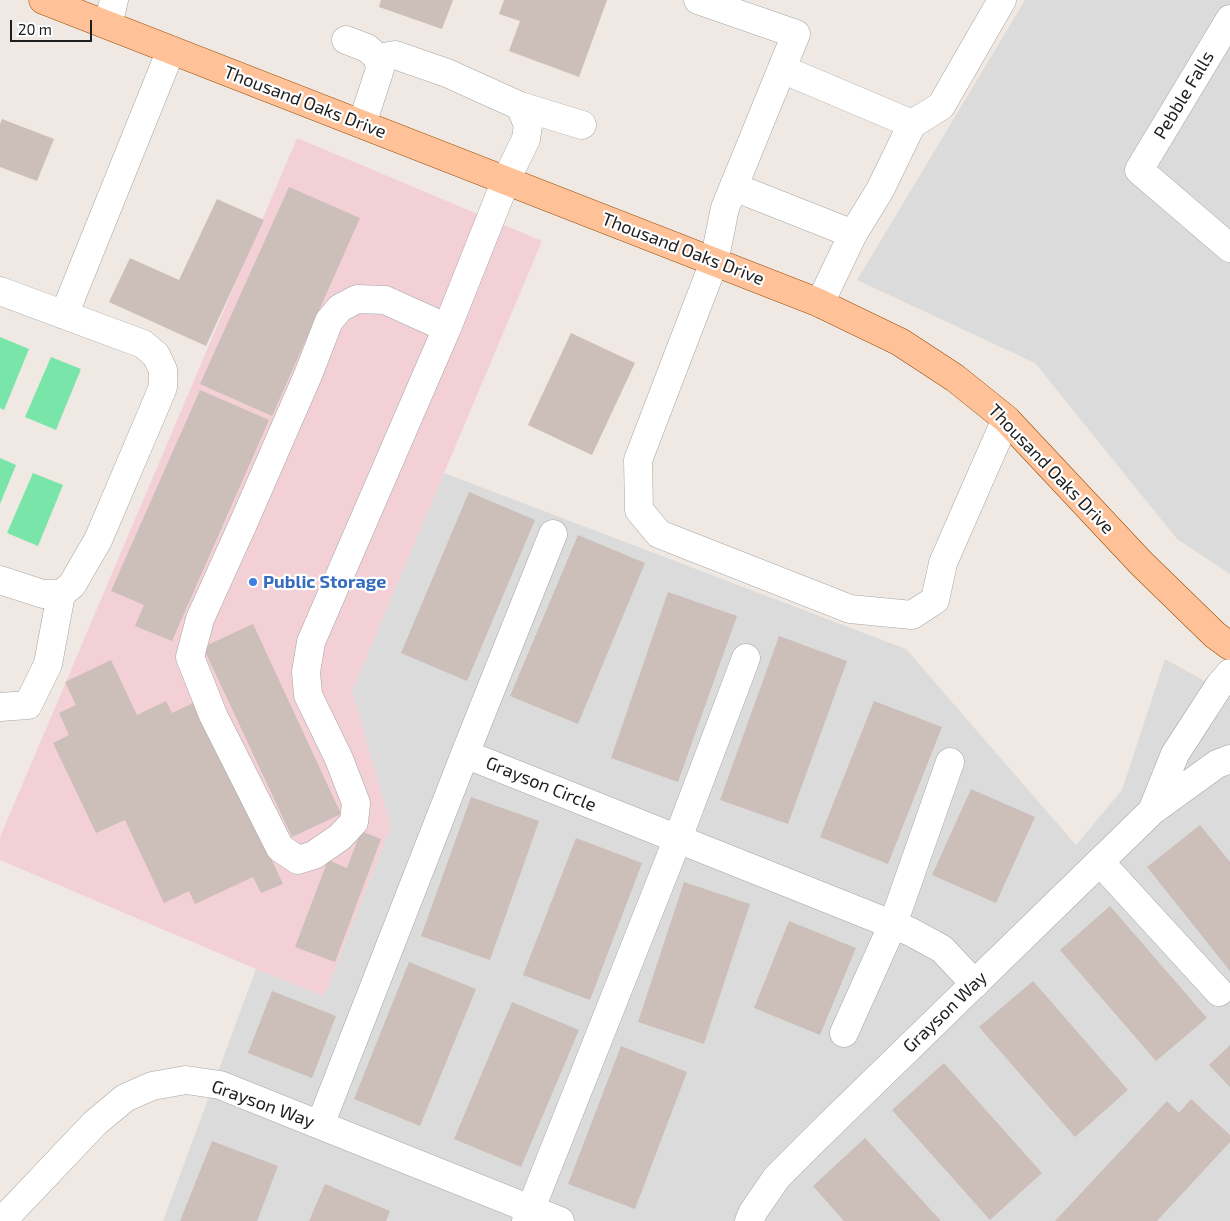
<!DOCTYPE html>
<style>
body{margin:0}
#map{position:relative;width:1230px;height:1221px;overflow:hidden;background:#f0e9e3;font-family:"Exo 2",sans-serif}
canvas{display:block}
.scale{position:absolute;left:10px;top:20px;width:82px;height:22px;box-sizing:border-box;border:2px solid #1e1e1e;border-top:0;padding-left:6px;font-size:15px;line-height:18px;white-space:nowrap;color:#1e1e1e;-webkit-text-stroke:4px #fff;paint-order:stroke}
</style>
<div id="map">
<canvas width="1230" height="1221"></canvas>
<div class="scale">20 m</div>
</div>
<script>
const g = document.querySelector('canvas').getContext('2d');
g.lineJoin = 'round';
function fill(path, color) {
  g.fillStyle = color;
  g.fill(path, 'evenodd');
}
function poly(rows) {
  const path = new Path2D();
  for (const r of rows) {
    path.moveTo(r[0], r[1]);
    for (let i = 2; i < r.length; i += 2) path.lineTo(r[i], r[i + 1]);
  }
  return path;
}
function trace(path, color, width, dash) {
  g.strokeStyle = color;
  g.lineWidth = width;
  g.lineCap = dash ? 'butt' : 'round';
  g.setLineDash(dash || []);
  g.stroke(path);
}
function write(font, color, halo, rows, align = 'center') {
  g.font = font + ' "Exo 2",sans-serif';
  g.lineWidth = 4.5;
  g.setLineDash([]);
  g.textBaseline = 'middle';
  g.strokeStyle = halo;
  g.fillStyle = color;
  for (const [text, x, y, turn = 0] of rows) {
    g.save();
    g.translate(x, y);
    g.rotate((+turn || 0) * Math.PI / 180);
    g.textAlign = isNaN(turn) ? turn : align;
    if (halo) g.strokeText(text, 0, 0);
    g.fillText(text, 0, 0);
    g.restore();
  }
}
const residential = poly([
 [1025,0,1230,0,1230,574,1177,539,1035,363,857,280],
 [444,473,906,649,1076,845,1122,790,1165,659,1230,695,1230,1221,163,1221,256,969,324,996,391,826,352,691]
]);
const commercial = poly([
 [297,138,542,241,352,691,391,826,324,996,256,969,0,860,0,837]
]);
const pitch = poly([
 [0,337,29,349,4,410,0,408],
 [51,357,81,369,56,430,25,417],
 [0,458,16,465,0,504],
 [33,473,63,485,38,546,7,533]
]);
const building = poly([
 [381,0,453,0,442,29,379,7],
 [504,0,607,0,579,77,509,51,520,21,499,14],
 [2,119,54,139,37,181,0,167,0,124],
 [289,187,360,218,272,416,200,384],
 [217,199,264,220,206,346,109,302,130,258,179,280],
 [571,333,635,363,592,455,528,425],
 [200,390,269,420,172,641,135,626,144,605,111,591],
 [469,492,535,520,467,681,401,653],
 [578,535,645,563,578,724,510,696],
 [668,592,737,616,678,782,611,758],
 [253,624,341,814,292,837,203,647],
 [779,636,847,661,788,824,720,800],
 [111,660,137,715,166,701,172,713,197,701,283,884,261,893,253,877,195,904,189,891,164,903,125,820,96,833,53,743,69,735,59,713,76,705,65,682],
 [874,701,942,727,888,864,820,837],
 [971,789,1035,817,996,903,932,875],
 [471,797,539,821,490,960,421,936],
 [1200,825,1230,862,1230,971,1147,867],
 [361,831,381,839,335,962,295,947,328,860,347,868],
 [576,838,642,863,590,1000,523,975],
 [684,882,750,904,704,1044,638,1022],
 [1110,906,1207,1018,1156,1061,1060,950],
 [789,921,856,948,820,1035,754,1008],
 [409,962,476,989,420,1126,354,1099],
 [1033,981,1128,1090,1075,1137,979,1027],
 [272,991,336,1016,312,1078,248,1053],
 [512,1002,579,1030,521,1167,454,1139],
 [1230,1045,1230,1087,1209,1065],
 [621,1046,687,1072,635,1209,568,1184],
 [944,1063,1042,1173,990,1220,892,1110],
 [1191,1099,1230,1135,1230,1142,1157,1221,1055,1221,1167,1101,1179,1113],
 [865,1138,941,1221,844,1221,813,1186],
 [212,1141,278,1166,257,1221,180,1221],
 [325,1184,390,1211,386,1221,309,1221]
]);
const minor = poly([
 [698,0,796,34,725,208,714,262,638,460,639,510,659,534,850,609,912,615,935,600,943,563,1006,419],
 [1230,19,1139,170,1230,248],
 [108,25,114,0],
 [346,40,367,48,378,58,380,69,362,124],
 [378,58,395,55,447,73,520,106,528,125,526,139,506,180,447,328,311,642,306,672,308,695,339,759,356,803,354,822,340,837,314,855,298,860,280,848,213,715,190,657,200,619,243,524,308,375,329,321,340,308,357,299,385,300,447,328],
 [520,106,582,125],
 [912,124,941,106,1002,0],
 [734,187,853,234,880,190,912,124,782,69],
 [0,291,143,344,156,355,163,370,163,387,153,411,98,540,72,585,61,594,43,594,0,580],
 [820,303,853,234],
 [64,315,171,50],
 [0,707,28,705,48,664,61,594],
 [465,754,553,534],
 [1152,811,1175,754,1219,686,1230,673],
 [1100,862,1219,992],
 [844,1033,893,924,950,762],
 [320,1125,465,754,911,932,942,949,975,984],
 [2,1221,95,1123,125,1098,152,1086,186,1080,220,1085,560,1221],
 [526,1221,678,838,746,658],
 [749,1221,753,1212,777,1177,814,1140,1152,811,1217,764,1230,759]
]);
const major = poly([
 [43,0,817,302,900,342,955,378,1006,419,1141,563,1215,635,1230,646]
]);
const markers = [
 [253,582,5,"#3f7fe0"]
];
const streetNames = [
 ["Pebble Falls",1184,95,-59],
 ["Thousand Oaks Drive",305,102,21],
 ["Thousand Oaks Drive",683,249,21],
 ["Thousand Oaks Drive",1051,469,46],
 ["Grayson Circle",541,784,22],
 ["Grayson Way",945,1012,-44],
 ["Grayson Way",263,1104,20]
];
const shopNames = [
 ["Public Storage",263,582]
];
fill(residential, '#dcdbdb');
fill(commercial, '#f2d0d5');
fill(pitch, '#7ae5a9');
fill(building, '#ccbeb9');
trace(minor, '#a5a5a5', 29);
trace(major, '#974b00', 29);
trace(minor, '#fff', 28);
trace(major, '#ffc198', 28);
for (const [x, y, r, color] of markers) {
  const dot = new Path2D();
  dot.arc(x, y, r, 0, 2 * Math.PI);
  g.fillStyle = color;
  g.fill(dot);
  trace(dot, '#fff', 2);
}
write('18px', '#1e1e1e', '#fff', streetNames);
write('bold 18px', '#366cbe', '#fff', shopNames, 'left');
</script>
